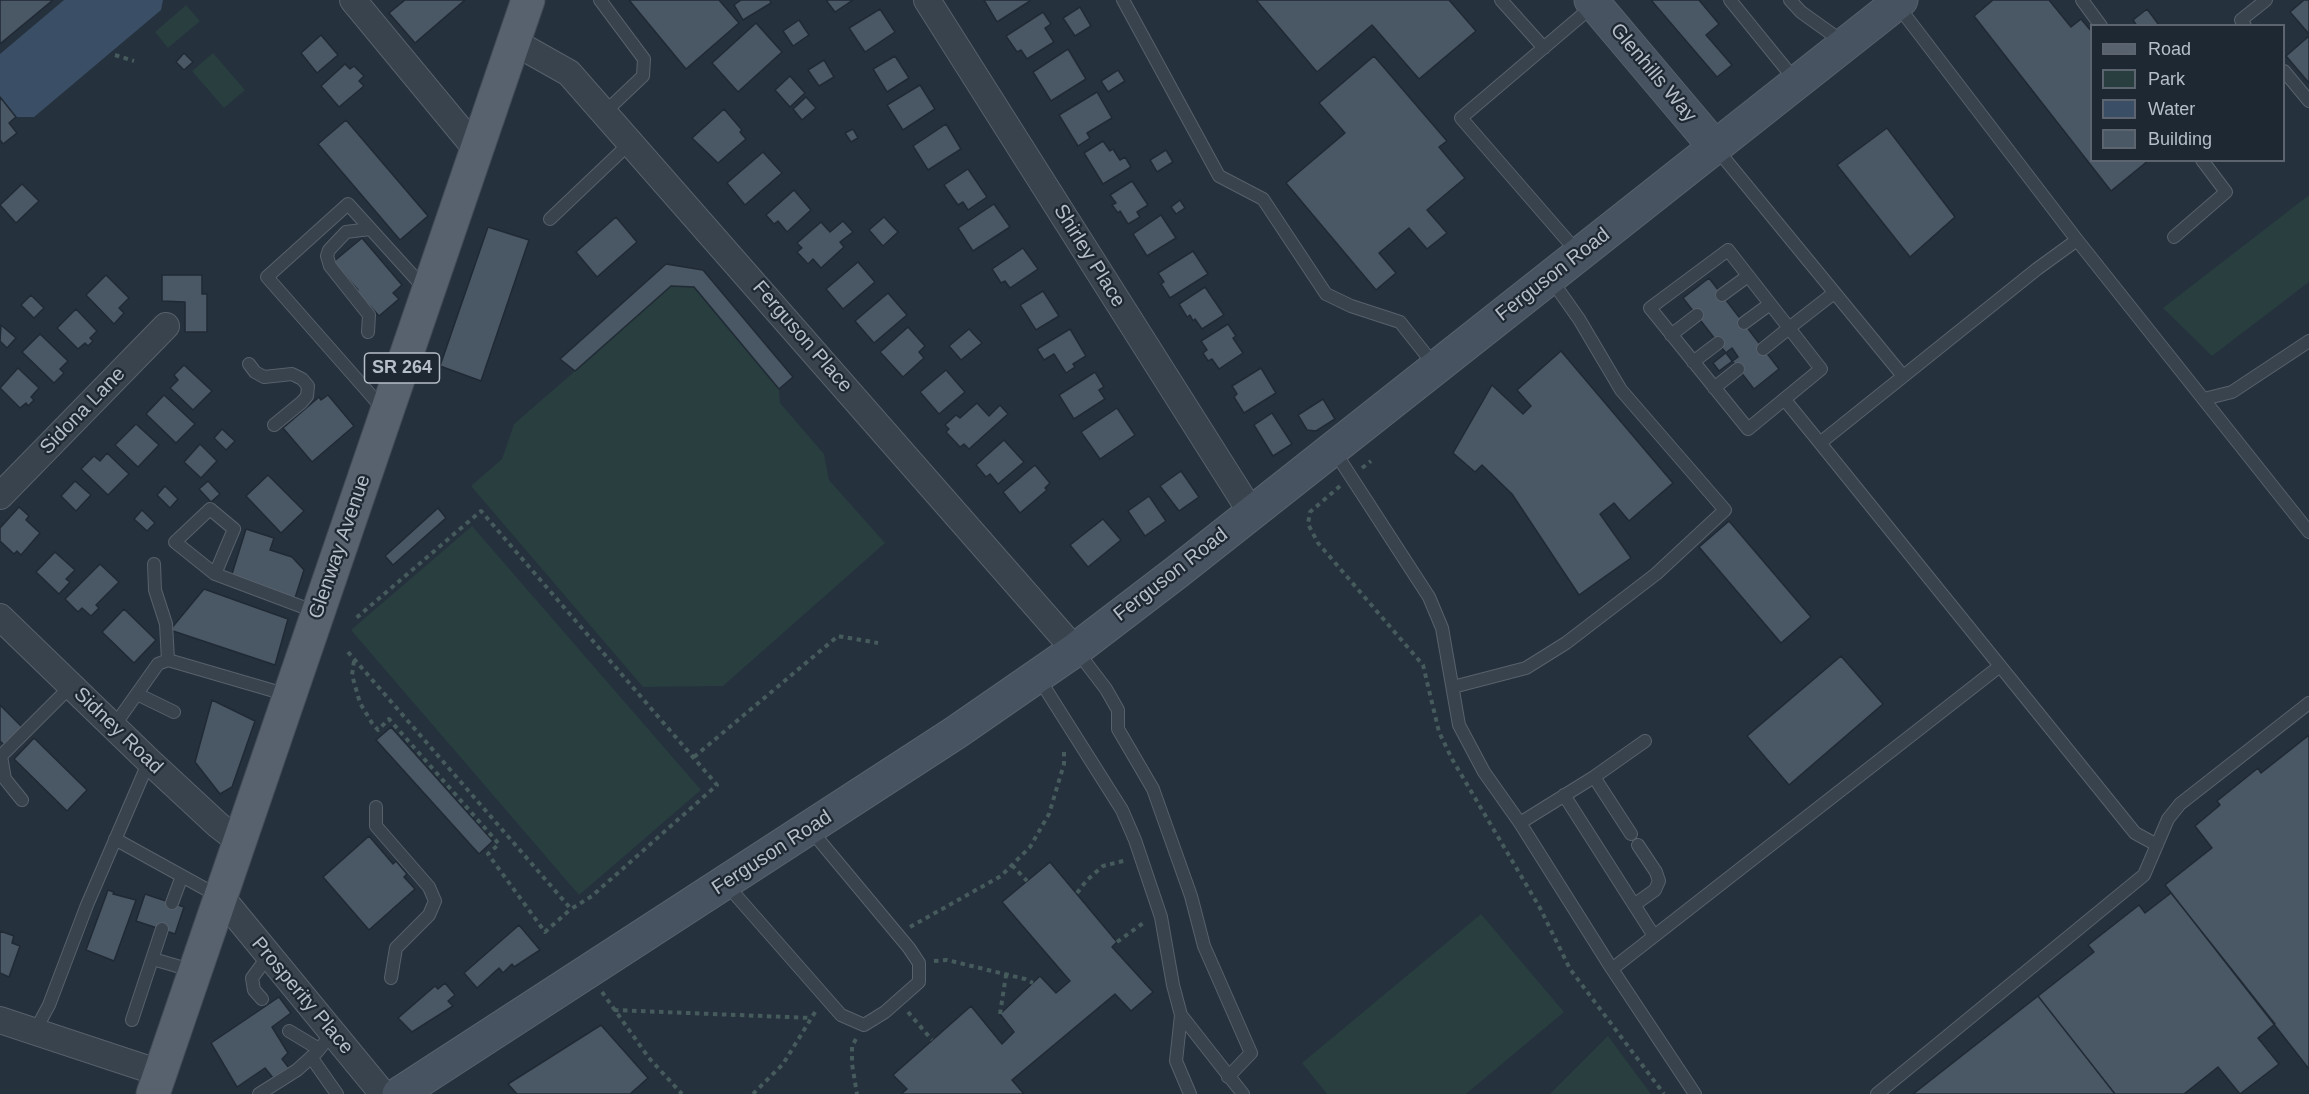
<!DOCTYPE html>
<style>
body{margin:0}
#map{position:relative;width:2309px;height:1094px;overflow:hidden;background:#26313e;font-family:Arial,sans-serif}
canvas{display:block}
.legend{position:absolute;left:2090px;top:24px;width:195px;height:138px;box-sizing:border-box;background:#1e2833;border:2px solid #5b646f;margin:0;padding:8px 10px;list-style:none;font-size:18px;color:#b6bec9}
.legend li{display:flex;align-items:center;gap:12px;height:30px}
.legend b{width:30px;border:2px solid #5b646f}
</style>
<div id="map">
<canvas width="2309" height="1094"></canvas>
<ul class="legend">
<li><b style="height:8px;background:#58626e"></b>Road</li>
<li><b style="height:16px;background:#283e3f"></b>Park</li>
<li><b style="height:16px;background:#3a4e65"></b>Water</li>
<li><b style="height:16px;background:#4a5764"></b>Building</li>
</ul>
</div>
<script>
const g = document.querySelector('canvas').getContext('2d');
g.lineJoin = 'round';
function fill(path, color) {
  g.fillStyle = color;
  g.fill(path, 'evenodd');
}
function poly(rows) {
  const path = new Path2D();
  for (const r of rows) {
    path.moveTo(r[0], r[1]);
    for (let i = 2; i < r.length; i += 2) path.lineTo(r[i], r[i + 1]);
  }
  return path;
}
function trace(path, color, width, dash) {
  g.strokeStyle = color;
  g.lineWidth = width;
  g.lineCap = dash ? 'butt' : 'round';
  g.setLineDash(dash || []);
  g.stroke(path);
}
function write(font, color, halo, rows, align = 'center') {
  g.font = font + ' Arial,sans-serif';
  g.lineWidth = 4.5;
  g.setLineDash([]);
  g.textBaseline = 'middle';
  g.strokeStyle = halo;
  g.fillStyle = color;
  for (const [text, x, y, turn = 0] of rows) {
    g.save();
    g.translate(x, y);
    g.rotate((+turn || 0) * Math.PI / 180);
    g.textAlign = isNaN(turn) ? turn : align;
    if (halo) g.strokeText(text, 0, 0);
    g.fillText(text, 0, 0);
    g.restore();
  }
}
const green = poly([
 [186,5,200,21,168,48,155,32],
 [213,53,245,90,224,108,192,71],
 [2309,195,2309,282,2212,356,2163,308],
 [666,264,703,270,793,377,779,389,780,403,824,454,829,480,885,543,723,686,643,687,471,486,502,459,514,424,575,371],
 [472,526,701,790,579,895,351,630],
 [1481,914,1564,1012,1466,1094,1327,1094,1302,1063],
 [1608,1036,1651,1094,1550,1094]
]);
const water = poly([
 [64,0,163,0,161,10,34,117,16,117,0,97,0,54]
]);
const building = poly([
 [0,0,53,0,0,44,0,0],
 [405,0,465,0,415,43,389,13,405,0],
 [629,0,719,0,739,23,686,69,629,0],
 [741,0,770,0,771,3,743,20,734,5,741,0],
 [826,0,853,0,835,12,826,0],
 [984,0,1029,0,1030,1,997,22,984,0],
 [1256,0,1449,0,1476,31,1419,79,1372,25,1317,72,1256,0],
 [1651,0,1699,0,1719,24,1706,35,1732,65,1717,77,1651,0],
 [1993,0,2049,0,2071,27,2081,19,2092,32,2092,160,2149,160,2111,191,1974,16,1993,0],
 [2304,0,2309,0,2309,34,2290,12,2304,0],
 [1080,7,1091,26,1075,36,1063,18,1080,7],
 [880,9,895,32,865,52,849,28,880,9],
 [2147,9,2159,25,2159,26,2137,26,2133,20,2147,9],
 [1043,12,1051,24,1045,28,1054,42,1027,59,1021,50,1017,52,1006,36,1043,12],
 [799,20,809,35,793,46,783,31,799,20],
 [756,23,782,52,738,92,712,63,756,23],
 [321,35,338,55,317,73,301,53,321,35],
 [2309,36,2309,83,2286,56,2309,36],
 [1068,49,1086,79,1051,101,1033,72,1068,49],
 [184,53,193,62,184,70,176,62,184,53],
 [895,56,909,78,887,92,873,69,895,56],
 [1374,56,1447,141,1439,147,1465,178,1427,210,1447,233,1427,249,1409,228,1379,253,1396,273,1376,290,1286,183,1345,133,1319,103,1374,56],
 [824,60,834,77,819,86,808,70,824,60],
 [345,64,350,69,354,66,364,76,359,81,364,86,339,107,321,86,345,64],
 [1118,70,1125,81,1108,92,1101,81,1118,70],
 [790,76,805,93,790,107,775,90,790,76],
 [920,85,935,109,903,130,887,105,920,85],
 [1097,92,1112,118,1087,133,1090,138,1078,146,1059,115,1097,92],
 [0,97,16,117,9,123,17,133,3,144,0,140,0,97],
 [806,97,816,108,802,120,793,109,806,97],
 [724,109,742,130,740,132,746,139,718,163,692,138,724,109],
 [346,120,428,216,400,240,318,144,346,120],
 [946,124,961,149,928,170,913,146,946,124],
 [1887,128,1955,217,1910,257,1837,165,1887,128],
 [853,129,858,138,851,142,845,133,853,129],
 [1103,141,1110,151,1113,149,1120,160,1125,157,1131,167,1103,184,1084,153,1103,141],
 [1166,150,1173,162,1157,172,1150,160,1166,150],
 [763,152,782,173,745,205,727,183,763,152],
 [968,169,987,197,968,210,963,202,958,205,944,185,968,169],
 [1132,181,1148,205,1137,212,1140,217,1128,224,1120,211,1118,213,1112,205,1116,203,1110,195,1132,181],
 [22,184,39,201,16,223,0,205,22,184],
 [794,190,811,210,787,232,778,221,774,224,766,215,794,190],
 [1180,200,1185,208,1176,214,1171,207,1180,200],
 [994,204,1010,227,973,251,958,228,994,204],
 [1161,215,1176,238,1147,256,1133,234,1161,215],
 [616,217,637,242,597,277,576,252,616,217],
 [884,217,898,232,883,246,869,230,884,217],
 [843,221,853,232,840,242,844,247,821,268,813,259,808,264,797,252,802,248,797,243,821,222,830,232,843,221],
 [488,227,529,240,481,381,440,366,488,227],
 [362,238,402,285,393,293,399,299,379,316,370,306,367,308,354,293,358,290,333,262,362,238],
 [1023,248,1038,269,1010,288,1005,281,1001,283,992,269,1023,248],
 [1193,251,1208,274,1170,298,1161,284,1164,282,1158,273,1193,251],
 [858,262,875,282,843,309,826,289,858,262],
 [666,264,703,270,793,377,779,389,694,287,671,286,575,371,560,359,666,264],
 [106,275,129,298,119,308,124,313,114,324,86,295,106,275],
 [162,275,202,275,202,294,207,294,207,332,185,332,185,302,162,301,162,275],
 [1709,278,1779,369,1754,389,1683,298,1709,278],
 [1205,287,1224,315,1202,329,1195,319,1193,321,1190,315,1187,317,1179,304,1205,287],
 [1043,291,1059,316,1036,330,1020,305,1043,291],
 [888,293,907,315,874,343,855,321,888,293],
 [31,295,44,308,34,318,21,305,31,295],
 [76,309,97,331,90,338,93,341,88,346,85,343,78,349,57,328,76,309],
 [1228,324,1236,336,1233,338,1243,353,1219,369,1212,359,1208,361,1203,353,1207,350,1201,341,1228,324],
 [1,325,16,338,7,348,0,341,1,325],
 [908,327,925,346,919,352,924,358,903,377,880,352,908,327],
 [969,329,982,343,961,360,949,346,969,329],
 [1070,329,1086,356,1073,364,1075,367,1066,373,1054,354,1044,360,1037,349,1070,329],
 [40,334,68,361,60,369,64,373,54,383,22,352,40,334],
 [1732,348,1738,357,1719,371,1713,363,1732,348],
 [1561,351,1673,483,1629,521,1614,503,1600,514,1631,558,1579,595,1512,494,1482,465,1475,472,1453,453,1492,385,1523,414,1531,406,1517,390,1561,351],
 [184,365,212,391,193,410,170,388,178,380,174,375,184,365],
 [18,368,39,388,31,397,34,400,28,406,26,403,20,408,0,388,18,368],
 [1261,368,1276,393,1244,413,1234,397,1237,394,1232,386,1261,368],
 [946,370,965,392,939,414,920,392,946,370],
 [1095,372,1104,387,1099,390,1105,399,1074,419,1059,395,1095,372],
 [164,395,195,424,176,443,146,414,164,395],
 [328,395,354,426,312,462,283,428,319,397,321,400,328,395],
 [1323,399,1335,419,1316,431,1307,430,1298,415,1323,399],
 [977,403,989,416,1000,405,1008,414,969,449,964,444,960,447,946,432,949,429,945,425,956,415,960,418,977,403],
 [1117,408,1135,435,1100,459,1081,432,1117,408],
 [1272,413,1292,444,1273,456,1254,425,1272,413],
 [136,424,159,445,138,467,115,445,136,424],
 [222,429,235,441,226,450,214,438,222,429],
 [1004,440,1024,462,998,484,990,474,986,477,976,465,1004,440],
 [200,444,217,461,201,478,184,462,200,444],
 [107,453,129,474,108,495,81,469,94,456,100,461,107,453],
 [1035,465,1050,483,1045,488,1047,490,1020,513,1003,492,1035,465],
 [1181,471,1199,497,1179,511,1160,486,1181,471],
 [268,475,304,511,281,533,246,496,268,475],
 [75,481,91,495,76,511,61,496,75,481],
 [208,481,220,494,211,502,199,489,208,481],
 [165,486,178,499,170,508,157,495,165,486],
 [1149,496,1166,521,1145,536,1128,511,1149,496],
 [19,507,29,516,26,520,40,533,21,555,17,551,14,554,0,541,0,528,19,507],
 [438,508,446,518,393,565,385,556,438,508],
 [142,510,155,523,147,531,134,519,142,510],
 [1103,519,1121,540,1088,567,1070,545,1103,519],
 [1729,521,1811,617,1781,643,1699,547,1729,521],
 [246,529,274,538,270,550,292,557,304,570,295,598,231,577,246,529],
 [55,552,75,570,66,579,70,582,59,594,36,572,55,552],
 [100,564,119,582,96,605,99,608,91,616,82,608,78,612,65,599,100,564],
 [204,589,288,619,275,665,170,630,204,589],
 [124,609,156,640,134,663,102,632,124,609],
 [1841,656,1883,704,1789,785,1747,736,1841,656],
 [212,700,255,721,232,787,220,794,195,762,212,700],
 [0,705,22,727,5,746,0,741,0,705],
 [391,727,493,841,479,854,376,740,391,727],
 [2309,735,2309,1069,2165,885,2212,848,2195,826,2220,805,2217,801,2258,768,2261,773,2309,735],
 [34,738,87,790,67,811,14,759,34,738],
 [369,836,393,864,396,861,407,874,404,877,415,889,369,930,323,877,369,836],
 [1050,862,1117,942,1112,947,1153,992,1131,1011,1115,994,1012,1080,1024,1094,901,1094,907,1089,893,1075,971,1006,1002,1044,1014,1032,1000,1014,1040,976,1056,993,1070,981,1002,902,1050,862],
 [108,890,114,892,113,894,136,900,114,961,86,950,108,890],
 [2171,893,2275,1024,2258,1038,2279,1064,2240,1094,2218,1067,2184,1094,2115,1094,2038,996,2094,952,2088,945,2139,905,2145,913,2171,893],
 [145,894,184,907,175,934,136,921,145,894],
 [519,925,540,950,514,967,512,964,503,973,499,968,477,988,464,973,519,925],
 [0,931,14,936,12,943,20,946,9,977,0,973,0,931],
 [445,983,455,995,448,1001,453,1006,412,1032,398,1018,435,986,438,989,445,983],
 [2038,996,2115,1094,1913,1094,2038,996],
 [279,997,291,1013,272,1027,288,1053,282,1059,289,1068,273,1078,265,1068,237,1087,211,1043,279,997],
 [601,1025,648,1078,630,1094,517,1094,508,1084,601,1025]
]);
const path = poly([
 [115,55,134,61],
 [1362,468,1371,461],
 [1340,486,1310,512,1308,524,1318,543,1423,665,1439,732,1452,759,1540,908,1570,969,1664,1094],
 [348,652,571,909,592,896,717,785,481,511,355,619],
 [354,661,352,675,360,703,372,723,378,730,389,719,499,844,488,854,545,932,571,909],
 [694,757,838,636,878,643],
 [1012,865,1027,881],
 [1077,893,1087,880,1103,866,1127,860],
 [910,927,1001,876,1030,847,1049,814,1064,764,1064,749],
 [1117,942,1146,921],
 [934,961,947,960,1025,979,1033,983],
 [602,992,649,1058,682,1094],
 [614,1010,811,1018],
 [908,1012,932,1040],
 [1000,1014,1006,975],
 [856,1039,852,1046,852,1064,857,1094],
 [753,1094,783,1064,817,1009]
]);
const lane = poly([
 [600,0,644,59,643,76,604,113],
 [1123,0,1219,176,1263,199,1326,294,1351,306,1400,322,1435,366],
 [1501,0,1544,48],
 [1730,0,1795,80],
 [1790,0,1801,12,1843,42],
 [2082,0,2101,26],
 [1898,6,2077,240,2309,532],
 [2245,26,2241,20,2266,0],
 [2284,71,2309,101],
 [1715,147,1903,376],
 [550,219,630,143],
 [2174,237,2226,192,2202,160],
 [2077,240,2037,269,1820,443,2135,833,2157,845],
 [1579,254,1461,118,1594,5],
 [1722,295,1748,276],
 [1744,323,1770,304],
 [368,332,369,315,330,266,327,256,329,250,346,232,370,229],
 [1671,335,1697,315],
 [1763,349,1789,328,1728,250,1650,308,1748,429,1821,369,1789,328,1834,293],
 [1693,362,1718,343],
 [249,364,255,372,264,377,292,374,302,379,308,386,307,396,302,402,274,425],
 [1714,388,1738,369],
 [2204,399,2232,392,2309,341],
 [1785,400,1820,443],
 [384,410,267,277,348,204,425,289],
 [1333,449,1429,597,1442,628,1459,725,1484,772,1520,823,1612,969,1695,1094],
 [154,564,155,590,166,624,168,660],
 [215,574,234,529,210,509,175,542,215,574,316,612],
 [1077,651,1106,689,1118,710,1118,729,1153,789,1191,896,1204,946,1251,1053,1228,1077],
 [1038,677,1122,810,1135,840,1161,917,1173,985,1181,1015,1243,1094],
 [1453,687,1526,668,1566,643,1656,574,1725,510,1621,390,1579,319,1550,278],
 [137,694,174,712],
 [114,726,158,664,168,660,288,695],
 [1594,777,1631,834],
 [1564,795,1654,936],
 [22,800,5,779,1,756,71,686],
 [376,807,376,826,429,887,435,901,429,915,396,948,391,978],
 [1520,823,1594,777,1645,741],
 [115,839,220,897],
 [726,884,841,1015,864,1025,885,1012,919,982,919,963,909,948,809,828],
 [172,903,182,876],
 [1634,905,1655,890,1659,881,1656,872,1638,845],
 [153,959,194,971],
 [1612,969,2000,666],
 [262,999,254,990,252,978,269,955],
 [1181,1015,1176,1061,1190,1094],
 [132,1020,162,929],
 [35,1031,49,1005,87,905,149,761],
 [289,1031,319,1049],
 [311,1057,337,1094],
 [259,1094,297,1070,317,1052,333,1032],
 [1877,1094,2144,875,2168,819,2180,804,2309,703]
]);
const street = poly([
 [353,0,477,150],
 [927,0,1251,512],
 [514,42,569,73,1075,650],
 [0,496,166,326],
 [0,617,149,761,218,825,240,842],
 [221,897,383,1094],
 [0,1020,160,1073]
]);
const secondary = poly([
 [1591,0,1715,147],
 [399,1094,955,733,1075,650,1177,572,1901,0]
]);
const primary = poly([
 [153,1094,528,0]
]);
const shields = [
 [402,368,75]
];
const shieldNames = [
 ["SR 264",402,368]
];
const streetNames = [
 ["Glenhills Way",1653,73,50],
 ["Shirley Place",1089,256,58],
 ["Ferguson Road",1553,275,-38],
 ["Ferguson Place",802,337,49],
 ["Sidona Lane",83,411,-46],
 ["Glenway Avenue",340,547,-71],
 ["Ferguson Road",1171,575,-38],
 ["Sidney Road",118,731,44],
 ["Ferguson Road",772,853,-33],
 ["Prosperity Place",302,996,50]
];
fill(green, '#283e3f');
fill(water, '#3a4e65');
fill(building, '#4a5764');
trace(building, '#202a35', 1.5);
trace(lane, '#57616c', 14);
trace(street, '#57616c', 28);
trace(secondary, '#57616c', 35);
trace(primary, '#434c57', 35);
trace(path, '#465b5c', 4, [4.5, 4.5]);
trace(lane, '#39434e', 12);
trace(street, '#39434e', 26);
trace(secondary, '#485361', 33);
trace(primary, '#58626e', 33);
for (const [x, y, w] of shields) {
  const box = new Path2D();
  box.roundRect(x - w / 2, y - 15, w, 30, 4.5);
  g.fillStyle = '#1e2833';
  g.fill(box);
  trace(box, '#b6bec9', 1.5);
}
write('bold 18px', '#b6bec9', null, shieldNames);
write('20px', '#b6bec9', '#1e2833', streetNames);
</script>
